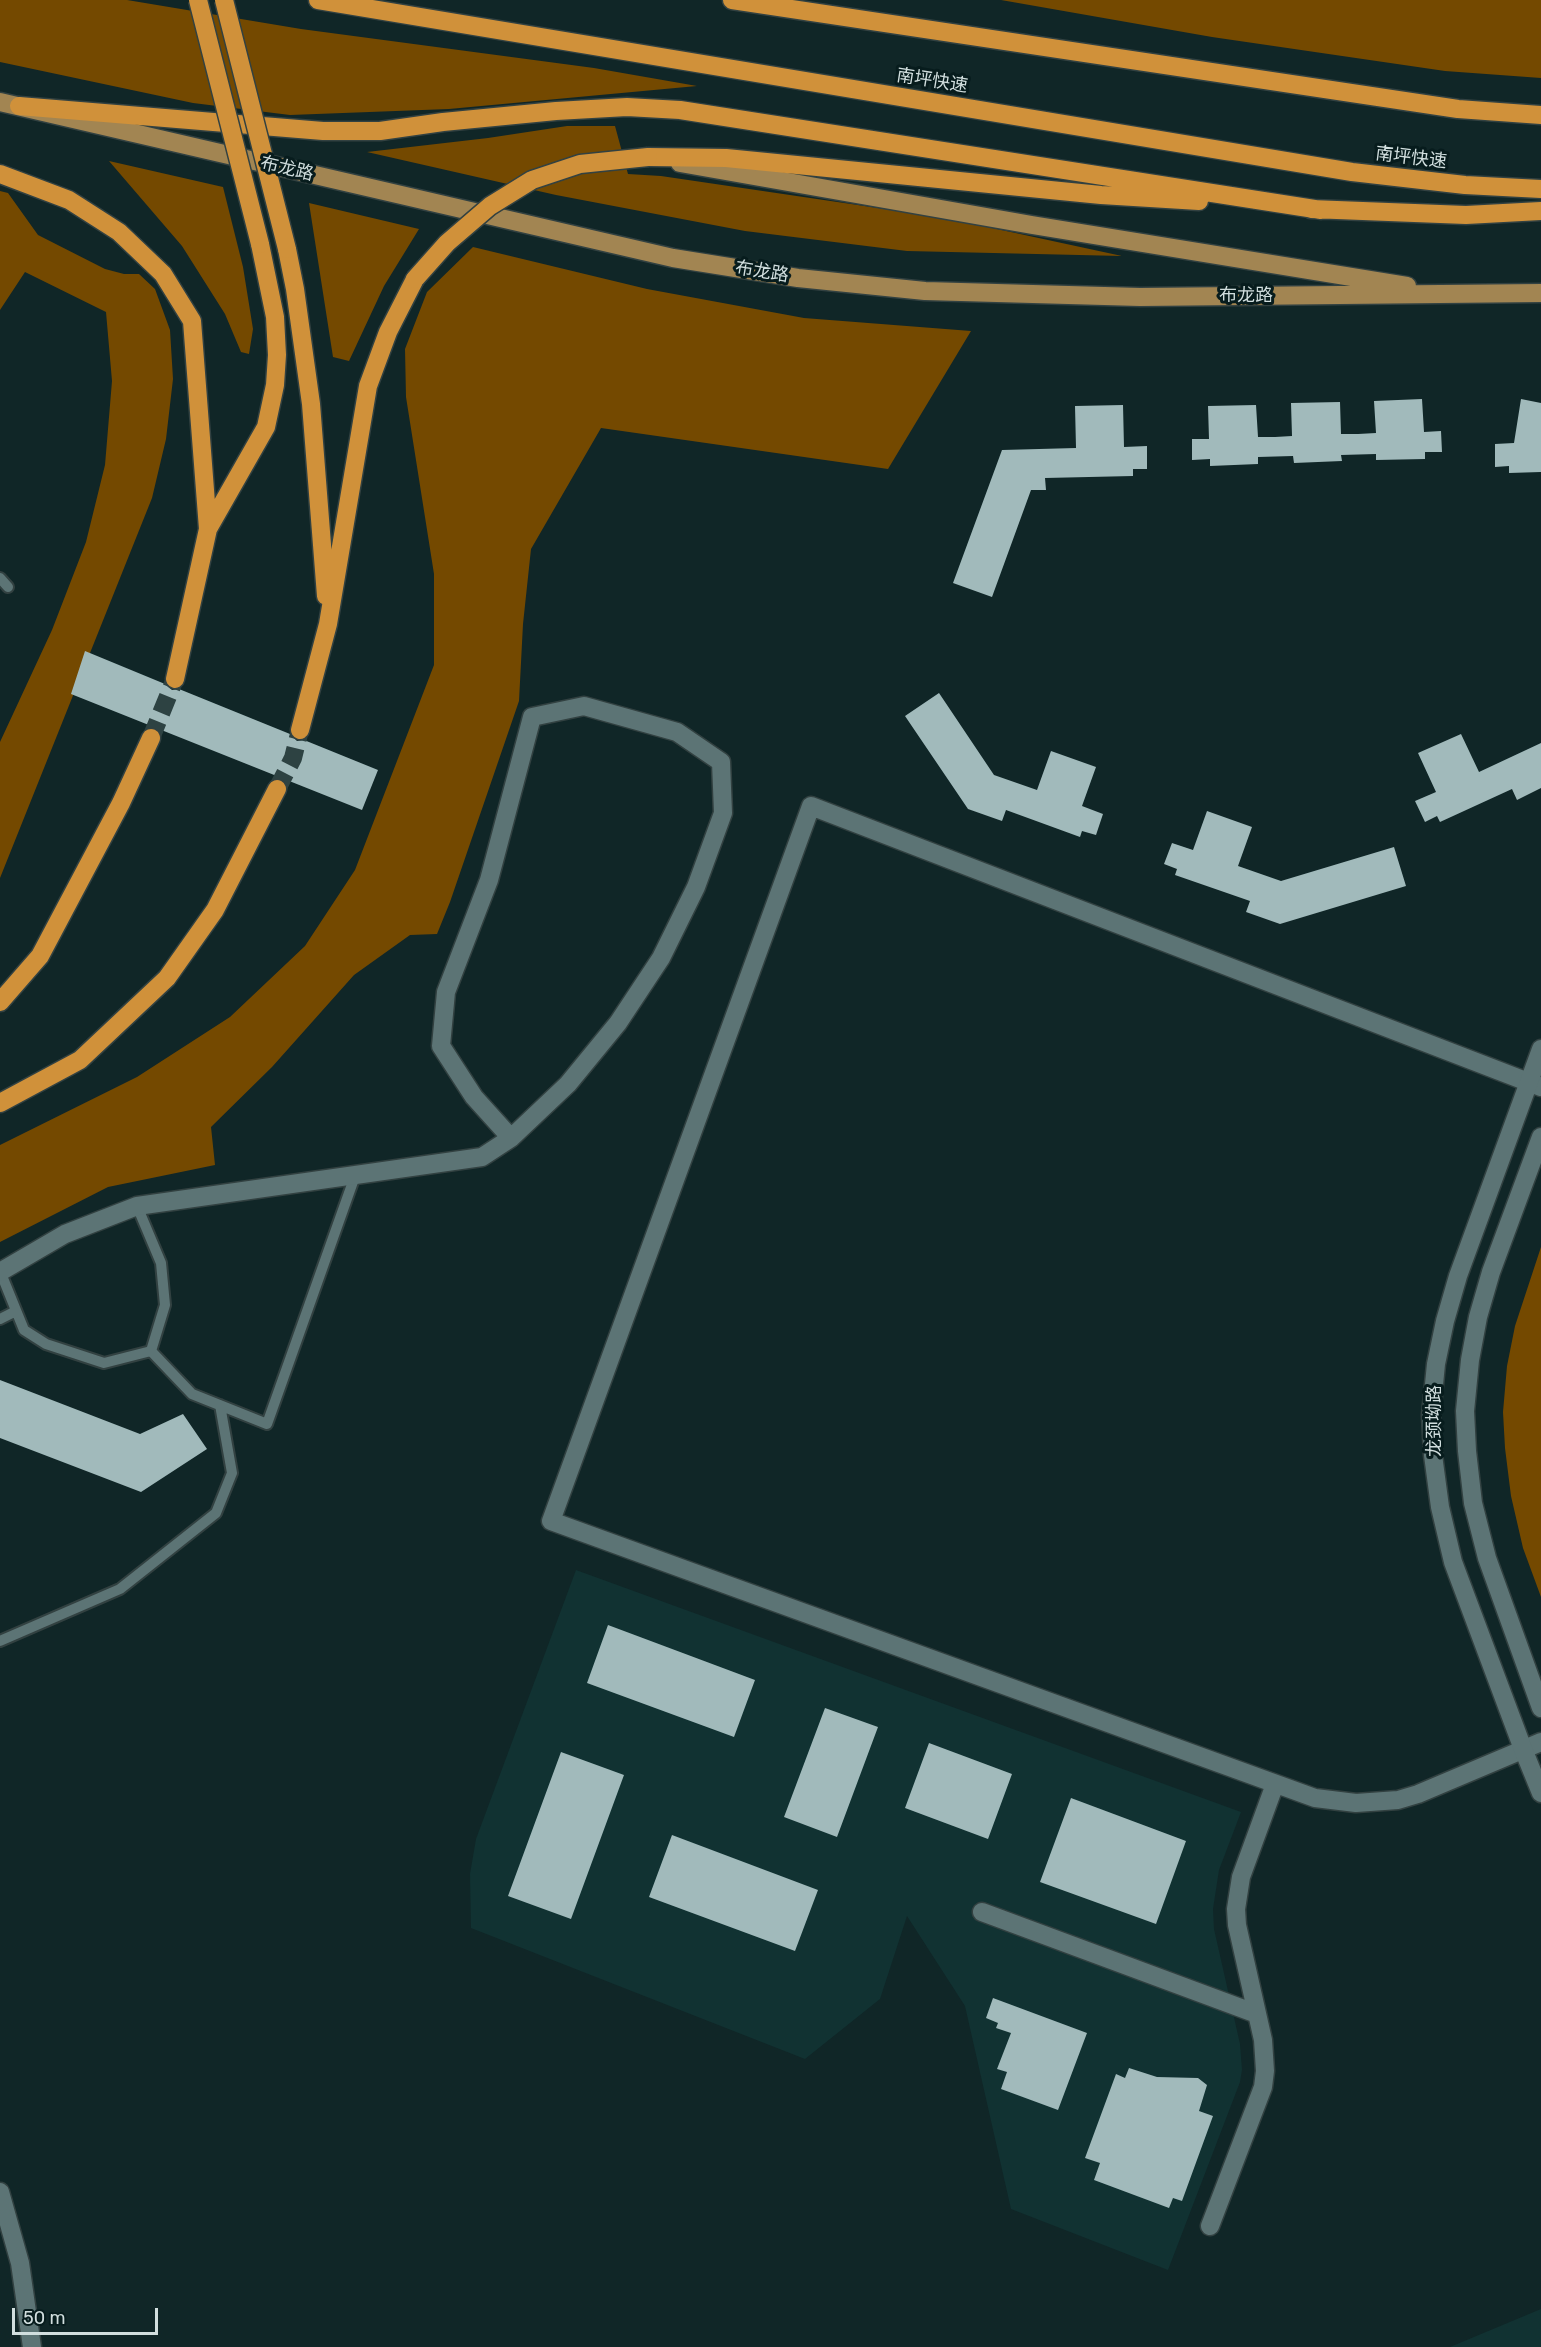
<!DOCTYPE html>
<meta charset="utf-8">
<style>
body{margin:0}
#map{position:relative;width:1541px;height:2347px;overflow:hidden;background:#102627;font-family:Rubik,sans-serif}
canvas{display:block}
.scale{position:absolute;left:12px;top:2308px;width:146px;height:27px;box-sizing:border-box;border:3px solid #d1dede;border-top:0;padding-left:8px;font-size:18px;line-height:21px;white-space:nowrap;color:#d1dede;-webkit-text-stroke:4px #071c1d;paint-order:stroke}
</style>
<div id="map">
<canvas width="1541" height="2347"></canvas>
<div class="scale">50 m</div>
</div>
<script>
const g = document.querySelector('canvas').getContext('2d');
g.lineJoin = 'round';
function fill(path, color) {
  g.fillStyle = color;
  g.fill(path, 'evenodd');
}
function poly(rows) {
  const path = new Path2D();
  for (const r of rows) {
    path.moveTo(r[0], r[1]);
    for (let i = 2; i < r.length; i += 2) path.lineTo(r[i], r[i + 1]);
  }
  return path;
}
function trace(path, color, width, dash) {
  g.strokeStyle = color;
  g.lineWidth = width;
  g.lineCap = dash ? 'butt' : 'round';
  g.setLineDash(dash || []);
  g.stroke(path);
}
function write(font, color, halo, rows, align = 'center') {
  g.font = font + ' Rubik,"Noto Sans SC",sans-serif';
  g.lineWidth = 6;
  g.setLineDash([]);
  g.textBaseline = 'middle';
  g.strokeStyle = halo;
  g.fillStyle = color;
  for (const [text, x, y, turn = 0] of rows) {
    g.save();
    g.translate(x, y);
    g.rotate((+turn || 0) * Math.PI / 180);
    g.textAlign = isNaN(turn) ? turn : align;
    if (halo) g.strokeText(text, 0, 0);
    g.fillText(text, 0, 0);
    g.restore();
  }
}
const built = poly([
 [576,1570,1241,1812,1219,1870,1213,1909,1214,1929,1240,2044,1242,2070,1240,2082,1168,2270,1011,2209,965,2006,907,1916,880,1999,805,2059,471,1928,470,1874,476,1839],
 [1541,2309,1541,2347,1450,2347]
]);
const forest = poly([
 [0,0,127,0,301,29,594,68,697,86,449,109,290,115,193,103,0,62],
 [1001,0,1541,0,1541,78,1445,71,1212,37],
 [567,126,615,126,628,174,661,176,946,218,1122,256,907,251,745,231,556,195,367,152,488,138],
 [109,161,223,187,243,267,253,329,249,354,241,352,225,314,182,246],
 [0,191,8,193,38,235,105,269,124,274,139,274,155,289,170,330,173,379,166,439,152,498,0,878,0,742,52,630,86,542,105,465,112,381,106,312,25,272,0,310],
 [309,203,419,229,384,286,349,361,333,357],
 [473,247,647,289,804,318,971,331,888,469,601,428,531,549,523,624,519,701,450,902,437,934,410,935,354,975,272,1067,211,1127,215,1165,108,1187,0,1242,0,1145,137,1077,230,1017,305,946,355,870,434,665,434,574,406,397,405,349,427,292],
 [1541,1247,1541,1597,1523,1548,1511,1496,1505,1448,1503,1412,1507,1366,1515,1326]
]);
const building = poly([
 [1422,399,1424,432,1441,431,1442,452,1425,452,1425,459,1376,460,1376,454,1341,455,1342,461,1294,463,1293,456,1258,457,1258,464,1210,466,1210,459,1192,460,1192,439,1209,439,1208,406,1256,405,1258,437,1275,437,1292,436,1291,403,1340,402,1341,434,1358,434,1376,433,1374,401],
 [1521,399,1541,403,1541,472,1509,473,1509,466,1495,467,1495,444,1514,443],
 [1123,405,1124,447,1147,446,1147,469,1133,469,1133,476,1045,478,1046,490,1031,490,992,597,953,583,1002,450,1076,448,1075,406],
 [85,651,165,684,172,690,179,689,290,734,297,741,304,740,378,770,362,810,71,694],
 [939,693,994,775,1037,790,1051,751,1096,767,1082,806,1103,814,1096,835,1082,831,1080,837,1006,810,1002,821,968,809,905,716],
 [1461,734,1479,772,1541,743,1541,788,1517,800,1512,789,1440,822,1437,816,1425,822,1415,801,1436,792,1418,753],
 [1207,811,1252,827,1238,866,1281,881,1394,847,1406,886,1280,924,1246,912,1250,901,1175,875,1177,869,1164,864,1172,843,1193,850],
 [0,1380,140,1434,183,1414,207,1449,141,1492,0,1438],
 [608,1625,755,1680,734,1737,587,1683],
 [825,1708,878,1727,837,1837,784,1817],
 [929,1743,1012,1774,988,1839,905,1808],
 [561,1752,624,1775,571,1919,508,1896],
 [1071,1798,1186,1841,1156,1924,1040,1882],
 [672,1835,818,1890,795,1951,649,1897],
 [993,1998,1087,2033,1058,2110,1001,2089,1007,2072,997,2069,1011,2033,996,2028,998,2023,986,2018],
 [1129,2068,1157,2077,1198,2078,1207,2085,1199,2111,1213,2116,1182,2201,1173,2198,1169,2208,1094,2180,1100,2163,1085,2158,1116,2074,1125,2078]
]);
const highwayTunnel = poly([
 [151,738,175,679],
 [277,789,293,758,300,730]
]);
const lane = poly([
 [0,578,8,587],
 [0,1271,24,1330,46,1344,104,1363,151,1351,165,1305,161,1263,137,1206],
 [0,1319,16,1311],
 [151,1351,192,1394,267,1424,355,1176],
 [0,1641,120,1589,216,1513,232,1473,220,1405]
]);
const street = poly([
 [1541,1087,811,806,551,1521,1315,1798,1356,1803,1398,1800,1418,1794,1541,1742],
 [0,1272,65,1234,137,1206,482,1157,511,1138,568,1084,618,1023,661,958,696,887,723,813,721,762,677,732,584,706,532,717,489,880,446,992,441,1046,474,1097,511,1138],
 [982,1912,1257,2014],
 [0,2192,20,2263,32,2347],
 [1210,2226,1263,2087,1265,2071,1263,2040,1237,1925,1236,1909,1241,1877,1275,1784]
]);
const secondary = poly([
 [1541,1049,1458,1276,1445,1321,1436,1364,1431,1415,1433,1455,1440,1507,1453,1562,1523,1749,1541,1793],
 [1541,1137,1491,1272,1478,1317,1470,1360,1465,1411,1467,1451,1473,1503,1487,1558,1541,1708]
]);
const primary = poly([
 [0,102,673,258,798,278,925,291,1140,297,1541,293],
 [680,163,1032,225,1407,286]
]);
const highway = poly([
 [318,0,1352,172,1465,185,1541,189],
 [732,0,1458,109,1541,115],
 [19,106,323,131,380,131,443,122,556,111,627,107,680,110,1321,210],
 [648,157,726,158,1101,195,1199,201],
 [0,174,69,200,119,232,163,274,192,321,208,529],
 [1311,209,1466,215,1541,211],
 [287,249,295,289,311,404,326,596],
 [175,679,208,529,266,427,275,385,277,355,275,317,260,244],
 [300,730,328,624,368,386,388,332,415,279],
 [0,1002,40,956,121,803,151,738],
 [0,1103,80,1060,167,978,215,910,277,789]
]);
const highwayBridge = poly([
 [198,0,260,244],
 [224,0,287,249],
 [415,279,447,243,490,206,532,180,580,164,648,157]
]);
const streetNames = [
 ["南坪快速",932,81,9],
 ["南坪快速",1411,158,7],
 ["布龙路",287,169,13],
 ["布龙路",762,272,9],
 ["布龙路",1246,296],
 ["龙颈坳路",1435,1421,-90]
];
fill(built, '#113232');
fill(forest, '#744900');
fill(building, '#a1babb');
trace(highwayTunnel, '#2d4242', 18, [18, 9]);
trace(lane, '#324141', 14);
trace(street, '#324141', 21);
trace(secondary, '#324141', 21);
trace(primary, '#324141', 21);
trace(highway, '#324141', 21);
trace(lane, '#5c7475', 10);
trace(street, '#5c7475', 18);
trace(secondary, '#5c7475', 18);
trace(primary, '#a28552', 18);
trace(highway, '#d0913a', 18);
trace(highwayBridge, '#324141', 21, []);
trace(highwayBridge, '#d0913a', 18);
write('18px', '#d1dede', '#071c1d', streetNames);
</script>
